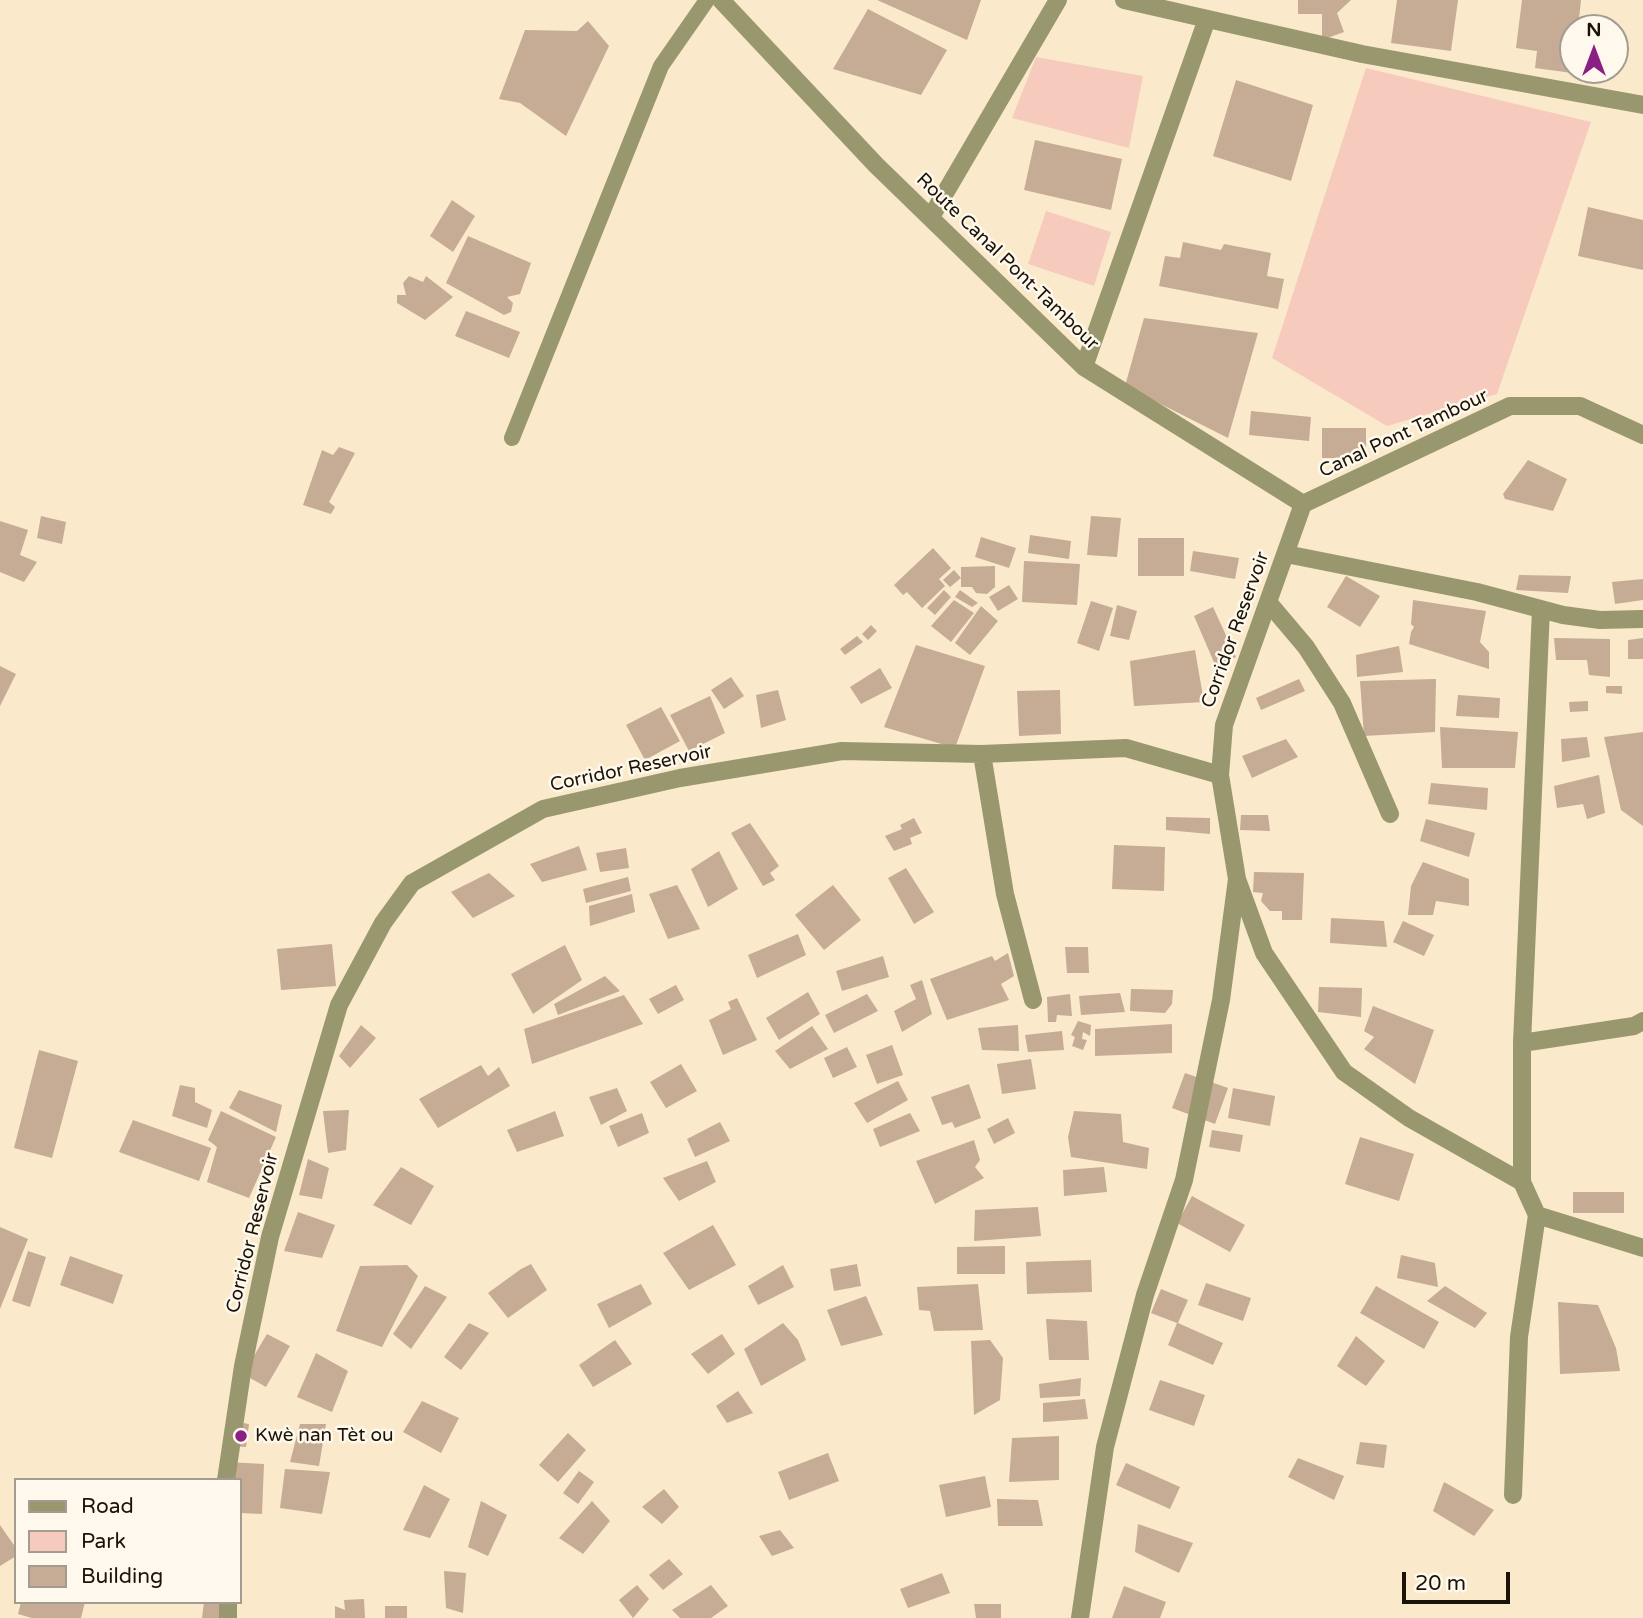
<!DOCTYPE html>
<meta charset="utf-8">
<style>
body{margin:0}
#map{position:relative;width:1643px;height:1618px;overflow:hidden;background:#faeacb;font-family:"Varela Round",sans-serif}
canvas{display:block}
.legend{position:absolute;left:14px;top:1478px;width:228px;height:126px;box-sizing:border-box;background:#fff8ec;border:2px solid #a39c91;margin:0;padding:9px 12px;list-style:none;font-size:21px;color:#191308}
.legend li{display:flex;align-items:center;gap:14px;height:35px}
.legend b{width:35px;border:2px solid #a39c91}
.north{position:absolute;left:1559px;top:14px;width:70px;height:70px;box-sizing:border-box;background:#fff8ec;border:2px solid #a39c91;border-radius:50%;rotate:0deg;font-size:19px;font-weight:700;line-height:28px;text-align:center;color:#191308}
.north::after{content:'';display:block;margin:auto;width:24px;height:32px;background:#8a1f84;clip-path:polygon(50% 0,100% 100%,50% 72%,0 100%)}
.scale{position:absolute;left:1402px;top:1572px;width:108px;height:32px;box-sizing:border-box;border:4px solid #191308;border-top:0;padding-left:9px;font-size:21px;line-height:24px;white-space:nowrap;color:#191308;-webkit-text-stroke:5px #fff8ec;paint-order:stroke}
</style>
<div id="map">
<canvas width="1643" height="1618"></canvas>
<ul class="legend">
<li><b style="height:9px;background:#99976d"></b>Road</li>
<li><b style="height:19px;background:#f6cbbd"></b>Park</li>
<li><b style="height:19px;background:#c6ab95"></b>Building</li>
</ul>
<div class="north">N</div>
<div class="scale">20 m</div>
</div>
<script>
const g = document.querySelector('canvas').getContext('2d');
g.lineJoin = 'round';
function fill(path, color) {
  g.fillStyle = color;
  g.fill(path, 'evenodd');
}
function poly(rows) {
  const path = new Path2D();
  for (const r of rows) {
    path.moveTo(r[0], r[1]);
    for (let i = 2; i < r.length; i += 2) path.lineTo(r[i], r[i + 1]);
  }
  return path;
}
function trace(path, color, width, dash) {
  g.strokeStyle = color;
  g.lineWidth = width;
  g.lineCap = dash ? 'butt' : 'round';
  g.setLineDash(dash || []);
  g.stroke(path);
}
function write(font, color, halo, rows, align = 'center') {
  g.font = font + ' "Varela Round",sans-serif';
  g.lineWidth = 5;
  g.setLineDash([]);
  g.textBaseline = 'middle';
  g.strokeStyle = halo;
  g.fillStyle = color;
  for (const [text, x, y, turn = 0] of rows) {
    g.save();
    g.translate(x, y);
    g.rotate((+turn || 0) * Math.PI / 180);
    g.textAlign = isNaN(turn) ? turn : align;
    if (halo) g.strokeText(text, 0, 0);
    g.fillText(text, 0, 0);
    g.restore();
  }
}
const green = poly([
 [1036,57,1143,76,1129,148,1012,118],
 [1366,68,1591,122,1497,394,1387,426,1272,358],
 [1046,211,1111,232,1094,286,1028,264]
]);
const building = poly([
 [877,0,981,0,967,40],
 [1298,0,1351,0,1337,13,1344,32,1322,40,1322,14,1298,14],
 [1397,0,1458,0,1451,51,1391,43],
 [1522,0,1581,0,1578,28,1573,28,1572,73,1535,68,1537,51,1516,48],
 [868,9,947,50,921,95,833,69],
 [588,21,609,46,566,136,520,103,499,99,525,30,577,31],
 [1236,80,1313,105,1291,181,1213,156],
 [1035,140,1122,159,1111,210,1024,190],
 [452,200,475,216,453,252,430,236],
 [1588,207,1643,220,1643,270,1578,256],
 [468,236,531,263,520,294,507,297,513,303,511,312,504,315,446,283],
 [1183,242,1221,250,1224,244,1271,253,1267,276,1284,279,1278,309,1159,286,1165,256,1180,258],
 [409,276,423,282,426,276,453,297,425,320,397,303,397,295,406,295,403,283],
 [466,311,520,332,509,358,455,336],
 [1144,318,1258,333,1228,438,1125,386],
 [1251,411,1311,417,1309,441,1249,435],
 [1322,428,1366,428,1366,458,1322,458],
 [339,447,355,453,329,502,335,507,331,514,303,505,322,450,333,455],
 [1528,460,1567,479,1553,511,1505,499,1503,494],
 [41,516,66,522,62,544,37,538],
 [1091,516,1121,518,1117,557,1087,555],
 [0,521,28,530,20,555,37,562,24,582,0,572],
 [1030,535,1071,541,1069,559,1028,553],
 [981,537,1016,548,1009,568,975,557],
 [1138,538,1184,538,1184,576,1138,576],
 [933,548,951,568,939,579,945,586,922,608,907,592,903,595,894,585],
 [1193,551,1239,558,1235,579,1190,571],
 [1024,561,1080,564,1077,605,1022,602],
 [995,566,995,587,987,594,976,593,972,587,961,587,961,567],
 [954,570,961,578,950,587,943,580],
 [1519,575,1571,576,1568,593,1516,590],
 [1346,576,1380,596,1360,627,1327,607],
 [1643,579,1643,600,1615,604,1612,582],
 [1009,585,1018,599,998,611,989,597],
 [944,590,951,597,935,615,927,608],
 [960,590,978,603,972,607,955,597],
 [954,600,974,613,951,642,931,626],
 [1413,600,1486,611,1480,642,1489,652,1489,669,1409,644,1411,632,1414,627,1411,624],
 [1091,601,1113,608,1099,651,1077,643],
 [1117,605,1137,611,1129,640,1110,636],
 [981,606,998,621,970,655,955,643],
 [1213,607,1236,657,1216,667,1194,616],
 [871,625,877,631,868,640,862,634],
 [857,636,863,642,845,655,840,649],
 [1554,638,1610,639,1610,677,1589,675,1587,660,1556,660],
 [1643,638,1643,659,1628,659,1628,640],
 [916,645,985,666,955,748,884,727],
 [1399,646,1403,672,1357,677,1356,655],
 [1195,650,1204,702,1134,706,1130,661],
 [0,666,16,674,0,706],
 [880,668,892,688,861,704,850,687],
 [731,677,744,696,724,709,711,690],
 [1299,679,1305,691,1261,710,1256,698],
 [1436,679,1435,732,1364,736,1360,681],
 [1606,686,1622,686,1622,694,1606,693],
 [778,690,786,720,761,728,756,695],
 [1060,690,1061,734,1019,736,1017,691],
 [1458,695,1500,698,1499,718,1456,716],
 [710,696,725,733,689,751,670,715],
 [1588,701,1588,711,1570,712,1569,702],
 [661,707,680,741,645,760,626,725],
 [1440,727,1518,732,1515,768,1442,768],
 [1643,732,1643,826,1621,810,1604,737],
 [1587,737,1590,757,1562,762,1561,739],
 [1286,739,1298,757,1252,778,1242,756],
 [1599,775,1605,813,1587,819,1583,804,1557,808,1554,786],
 [1431,783,1488,788,1487,810,1428,804],
 [1241,815,1268,815,1270,831,1240,830],
 [1166,817,1210,818,1210,834,1166,830],
 [914,818,922,833,910,838,912,844,894,851,885,836,902,829,900,825],
 [1426,819,1475,833,1469,857,1420,841],
 [750,823,779,866,770,873,775,880,763,886,731,833],
 [1114,845,1165,847,1164,891,1112,889],
 [579,846,587,870,542,882,530,864],
 [626,848,629,868,600,872,596,853],
 [719,851,738,889,708,907,691,869],
 [1423,862,1469,879,1469,906,1436,901,1433,915,1408,915,1411,886],
 [906,868,934,912,914,924,888,878],
 [1254,872,1304,873,1302,920,1282,920,1282,911,1270,911,1261,901,1263,893,1253,892],
 [489,873,515,896,473,918,451,892],
 [628,877,631,891,586,903,583,889],
 [677,885,700,929,668,939,649,894],
 [833,885,861,920,824,950,795,915],
 [632,894,635,912,590,926,589,906],
 [1331,918,1384,921,1387,947,1330,943],
 [1403,921,1434,935,1424,956,1393,942],
 [798,934,806,955,757,978,748,955],
 [332,944,336,986,281,990,277,949],
 [565,945,582,980,533,1014,511,974],
 [1065,947,1088,947,1089,973,1067,973],
 [1008,953,1014,976,1001,984,1009,1000,947,1020,930,979,992,956,995,961],
 [883,956,889,977,842,991,836,971],
 [605,976,620,991,558,1015,554,1004],
 [922,980,932,1014,902,1032,894,1011,916,999,910,985],
 [676,985,684,1000,658,1014,649,999],
 [1319,987,1362,988,1361,1017,1318,1012],
 [1131,989,1173,990,1172,1004,1165,1013,1130,1011],
 [808,992,820,1014,779,1040,766,1018],
 [1120,993,1125,1012,1081,1015,1079,996],
 [867,994,878,1011,834,1033,825,1015],
 [1070,994,1072,1016,1057,1015,1056,1022,1048,1022,1047,997],
 [624,995,643,1024,532,1064,524,1029],
 [737,998,757,1040,723,1055,709,1020,731,1009,728,1002],
 [1373,1006,1434,1030,1415,1084,1364,1049,1374,1037,1364,1031],
 [1078,1021,1091,1025,1090,1036,1083,1032,1082,1039,1087,1040,1083,1050,1072,1046,1075,1037,1071,1035],
 [1172,1024,1172,1053,1095,1056,1095,1029],
 [361,1025,376,1038,350,1068,339,1056],
 [1018,1025,1019,1051,982,1050,978,1028],
 [812,1026,828,1049,790,1069,775,1051],
 [1062,1031,1064,1050,1028,1052,1025,1035],
 [892,1045,903,1075,877,1084,866,1055],
 [847,1047,857,1067,833,1078,824,1058],
 [39,1050,78,1061,52,1158,14,1148],
 [1031,1059,1036,1089,1002,1094,997,1064],
 [681,1064,697,1091,666,1108,650,1082],
 [481,1065,488,1076,499,1067,510,1086,438,1128,419,1099],
 [1185,1073,1228,1088,1215,1124,1172,1108],
 [898,1081,908,1100,867,1123,854,1103],
 [969,1084,981,1118,955,1128,952,1122,942,1125,931,1097],
 [180,1085,195,1088,195,1102,212,1110,207,1128,172,1116],
 [617,1088,627,1111,601,1125,589,1097],
 [1233,1088,1275,1096,1270,1126,1228,1118],
 [239,1090,282,1105,276,1132,229,1108],
 [349,1110,346,1150,328,1153,323,1111],
 [221,1111,276,1137,249,1198,207,1182,217,1147,208,1140],
 [555,1111,564,1136,517,1152,507,1130],
 [1074,1111,1121,1114,1123,1142,1149,1148,1147,1169,1071,1157,1068,1137],
 [642,1113,649,1133,618,1147,609,1126],
 [910,1113,920,1131,880,1147,873,1129],
 [1008,1118,1015,1133,994,1144,987,1129],
 [133,1120,211,1148,199,1181,119,1152],
 [720,1122,730,1141,695,1157,687,1139],
 [1212,1130,1243,1135,1240,1152,1209,1147],
 [1360,1137,1414,1154,1399,1201,1345,1184],
 [974,1140,980,1160,975,1167,984,1178,935,1204,916,1161],
 [308,1159,329,1168,322,1199,299,1195],
 [707,1161,716,1182,679,1201,663,1178],
 [401,1167,434,1186,411,1225,373,1205],
 [1104,1167,1107,1192,1064,1196,1063,1170],
 [1573,1192,1624,1192,1624,1213,1573,1213],
 [1192,1196,1245,1225,1230,1252,1177,1223],
 [1038,1207,1041,1236,974,1241,975,1210],
 [298,1212,335,1225,322,1258,284,1251],
 [713,1225,736,1265,689,1290,663,1253],
 [0,1227,28,1239,0,1309],
 [1005,1246,1005,1274,957,1274,957,1247],
 [28,1251,46,1257,30,1307,12,1301],
 [1401,1255,1435,1263,1438,1287,1397,1278],
 [70,1256,123,1275,113,1304,60,1285],
 [1091,1260,1092,1292,1027,1294,1026,1262],
 [531,1264,547,1290,508,1318,488,1293,521,1269],
 [857,1264,861,1286,834,1291,830,1269],
 [407,1265,418,1276,382,1347,336,1331,360,1266],
 [783,1265,794,1287,758,1305,748,1286],
 [1206,1283,1251,1298,1243,1321,1198,1305],
 [641,1284,652,1304,609,1328,597,1304],
 [978,1284,983,1330,934,1331,930,1311,919,1310,917,1287],
 [425,1286,447,1297,411,1349,393,1334],
 [1376,1286,1439,1322,1424,1349,1360,1313],
 [1445,1286,1487,1313,1475,1328,1427,1301],
 [1161,1289,1188,1300,1178,1323,1223,1343,1213,1365,1168,1345,1177,1323,1151,1313],
 [866,1296,883,1335,841,1346,827,1310],
 [1558,1302,1598,1305,1616,1348,1620,1371,1560,1374],
 [1046,1319,1087,1321,1089,1360,1049,1360],
 [469,1323,489,1333,461,1370,444,1357],
 [783,1323,798,1340,806,1360,761,1386,744,1349],
 [267,1334,290,1346,266,1387,243,1374],
 [722,1334,735,1354,708,1374,691,1354],
 [1356,1336,1385,1361,1366,1386,1337,1366],
 [615,1340,632,1364,593,1387,579,1365],
 [990,1340,1003,1358,1000,1400,974,1415,971,1341],
 [316,1353,348,1371,332,1412,297,1397],
 [1081,1378,1080,1396,1040,1398,1039,1384],
 [1160,1380,1205,1395,1194,1426,1149,1410],
 [738,1391,753,1413,727,1423,716,1406],
 [1085,1399,1088,1419,1043,1422,1043,1403],
 [422,1401,459,1418,441,1453,403,1432],
 [237,1422,249,1424,246,1447,232,1446],
 [300,1424,326,1424,319,1466,290,1462],
 [568,1433,586,1450,558,1482,539,1465],
 [1059,1436,1059,1480,1009,1482,1012,1438],
 [1360,1442,1387,1445,1384,1468,1356,1464],
 [828,1453,839,1481,789,1500,778,1472],
 [1298,1458,1344,1476,1334,1500,1288,1477],
 [227,1462,264,1464,262,1514,240,1513,240,1480,226,1480],
 [1126,1463,1180,1487,1170,1509,1116,1485],
 [285,1469,330,1472,322,1514,280,1508],
 [579,1471,594,1482,578,1504,563,1493],
 [985,1476,991,1507,946,1517,939,1485],
 [1444,1482,1494,1510,1474,1536,1433,1511],
 [424,1485,450,1499,430,1538,403,1530],
 [664,1489,679,1507,662,1524,642,1507],
 [997,1499,1038,1500,1043,1526,998,1526],
 [481,1501,507,1515,488,1556,468,1547],
 [592,1501,610,1521,583,1554,559,1538],
 [1138,1524,1193,1543,1179,1573,1135,1552],
 [0,1525,16,1548,16,1556,0,1566],
 [780,1530,794,1548,772,1556,759,1536],
 [669,1559,683,1574,663,1590,649,1575],
 [444,1571,466,1573,463,1613,446,1608],
 [942,1573,950,1593,908,1608,900,1589],
 [637,1585,649,1599,633,1618,619,1600],
 [711,1585,728,1606,711,1618,680,1618,672,1610],
 [1124,1586,1166,1602,1160,1618,1112,1618],
 [364,1599,365,1618,335,1618,335,1606,345,1610,344,1600],
 [21,1602,85,1602,81,1618,32,1618,18,1614],
 [204,1602,234,1602,232,1618,202,1618],
 [974,1604,1001,1604,1001,1618,976,1618],
 [385,1606,407,1606,407,1618,385,1618]
]);
const lane = poly([
 [512,438,661,66,707,0]
]);
const street = poly([
 [721,0,876,165,1084,367,1303,504],
 [1124,0,1362,54,1643,105],
 [931,217,1058,0],
 [1084,367,1207,19],
 [1303,504,1510,406,1580,406,1643,435],
 [1286,554,1477,592,1563,615,1600,620,1643,619],
 [1268,602,1306,647,1342,703,1390,814],
 [982,754,1005,894,1033,1000],
 [1220,775,1237,879,1264,953,1344,1072,1409,1118,1522,1182,1537,1215,1643,1248],
 [1522,1043,1541,609],
 [1522,1182,1522,1043,1634,1026,1643,1021],
 [226,1480,243,1366,270,1237,339,1005,383,923,412,883,543,809,680,778,842,751,982,754,1126,748,1220,775,1224,725,1303,504],
 [1513,1495,1519,1337,1537,1215],
 [228,1602,228,1618],
 [1080,1618,1105,1447,1145,1295,1184,1180,1221,1000,1237,879]
]);
const markers = [
 [241,1436,7,"#8a1f84"]
];
const streetNames = [
 ["Route Canal Pont-Tambour",1007,262,44],
 ["Canal Pont Tambour",1404,434,-25],
 ["Corridor Reservoir",1236,630,-70],
 ["Corridor Reservoir",631,769,-12],
 ["Corridor Reservoir",253,1233,-76]
];
const poiNames = [
 ["Kwè nan Tèt ou",255,1436]
];
fill(green, '#f6cbbd');
fill(building, '#c6ab95');
trace(lane, '#99976d', 16);
trace(street, '#99976d', 18);
for (const [x, y, r, color] of markers) {
  const dot = new Path2D();
  dot.arc(x, y, r, 0, 2 * Math.PI);
  g.fillStyle = color;
  g.fill(dot);
  trace(dot, '#fff8ec', 2.5);
}
write('19px', '#191308', '#fff8ec', streetNames);
write('19px', '#191308', '#fff8ec', poiNames, 'left');
</script>
